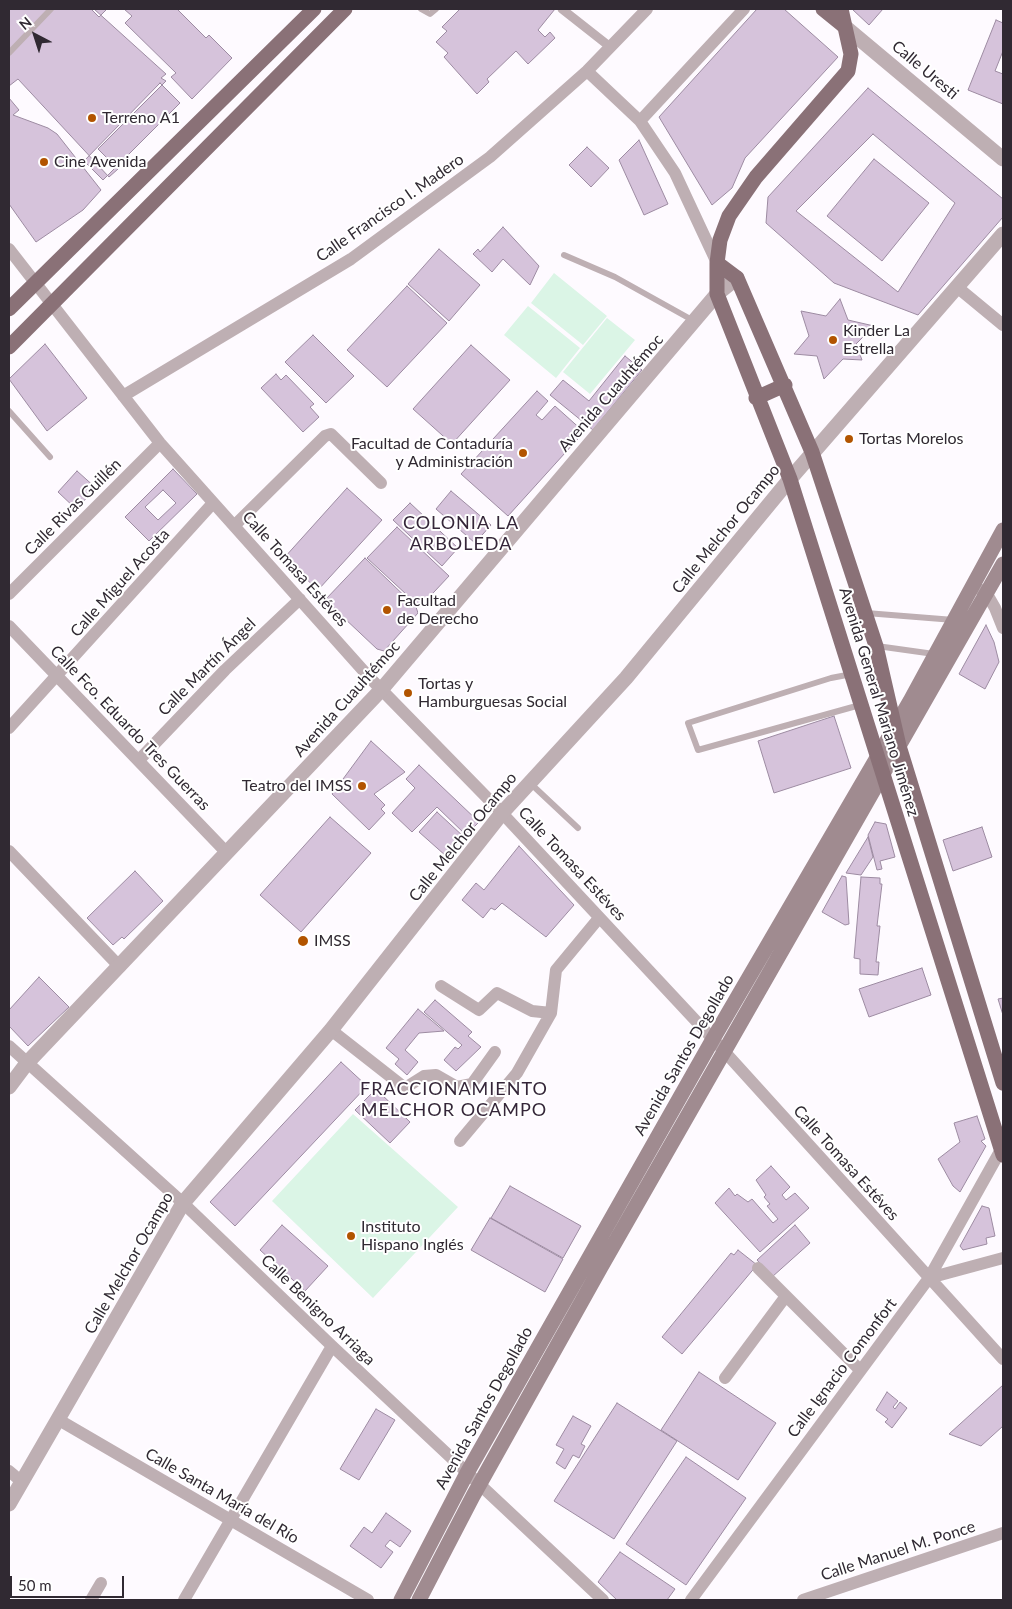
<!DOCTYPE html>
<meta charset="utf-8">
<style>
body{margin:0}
#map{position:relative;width:1012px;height:1609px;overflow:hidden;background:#fefaff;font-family:Lato,sans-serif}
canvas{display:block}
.frame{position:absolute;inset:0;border:10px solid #302932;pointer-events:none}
.north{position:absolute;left:10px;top:10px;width:50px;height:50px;-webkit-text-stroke:4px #fff;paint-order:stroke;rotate:320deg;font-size:14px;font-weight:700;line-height:20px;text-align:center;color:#302932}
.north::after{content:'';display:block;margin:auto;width:18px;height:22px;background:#302932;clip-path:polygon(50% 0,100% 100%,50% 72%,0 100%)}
.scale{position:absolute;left:10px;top:1576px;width:114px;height:22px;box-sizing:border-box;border:2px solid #302932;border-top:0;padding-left:6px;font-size:15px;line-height:18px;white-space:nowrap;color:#302932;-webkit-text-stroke:4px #fff;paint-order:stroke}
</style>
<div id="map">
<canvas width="1012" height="1609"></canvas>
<div class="frame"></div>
<div class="north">N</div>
<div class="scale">50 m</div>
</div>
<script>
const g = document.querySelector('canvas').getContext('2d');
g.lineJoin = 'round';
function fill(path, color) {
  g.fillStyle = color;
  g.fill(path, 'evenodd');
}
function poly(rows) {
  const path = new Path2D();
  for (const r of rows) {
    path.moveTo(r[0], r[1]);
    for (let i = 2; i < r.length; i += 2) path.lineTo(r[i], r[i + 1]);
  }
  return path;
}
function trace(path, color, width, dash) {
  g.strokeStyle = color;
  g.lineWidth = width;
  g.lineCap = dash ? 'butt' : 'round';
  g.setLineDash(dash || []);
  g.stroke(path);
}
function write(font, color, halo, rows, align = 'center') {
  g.font = font + ' Lato,sans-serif';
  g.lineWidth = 4;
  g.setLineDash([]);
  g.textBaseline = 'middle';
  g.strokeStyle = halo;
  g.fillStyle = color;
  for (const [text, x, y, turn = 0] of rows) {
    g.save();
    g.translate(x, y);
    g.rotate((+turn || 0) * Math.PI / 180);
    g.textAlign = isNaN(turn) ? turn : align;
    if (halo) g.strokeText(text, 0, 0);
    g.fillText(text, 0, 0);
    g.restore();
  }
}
const green = poly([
 [554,273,607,316,583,345,531,303],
 [528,306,580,348,556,378,504,335],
 [607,318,635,340,590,394,563,372],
 [353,1114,458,1207,373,1298,272,1201]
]);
const building = poly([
 [9,9,94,9,166,74,161,78,166,81,98,149,118,169,109,177,18,79,9,86,9,9],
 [91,9,107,9,99,17,91,9],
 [124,9,177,9,206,38,209,35,232,58,192,99,171,77,176,73,125,23,132,16,124,9],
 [460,9,555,9,538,30,545,37,550,32,555,38,528,64,516,51,487,79,489,82,477,94,444,57,448,53,436,42,447,31,442,27,460,9],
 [757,9,784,9,838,57,745,158,732,188,712,205,659,117,757,9],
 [852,9,883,9,869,25,852,9],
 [996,20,1003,23,1003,51,995,71,1003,74,1003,104,968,90,996,20],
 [160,83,180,103,103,180,84,161,160,83],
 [868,88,1003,199,1003,217,918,315,834,283,766,223,768,197,868,88],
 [873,134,955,203,898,292,796,211,873,134],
 [9,98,19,110,13,115,48,128,57,134,101,190,83,210,36,242,9,204,9,98],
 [639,140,668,204,644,215,619,160,639,140],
 [587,147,609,168,591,187,569,165,587,147],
 [874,159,929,203,882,261,827,216,874,159],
 [503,227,539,266,530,285,503,259,492,272,473,254,478,249,480,252,503,227],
 [439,249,480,285,449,321,408,284,439,249],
 [407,286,447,323,387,387,347,350,407,286],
 [840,299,848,320,874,326,856,344,862,360,843,359,824,379,817,356,794,354,809,336,801,311,826,316,840,299],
 [313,335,354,376,326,403,285,362,313,335],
 [45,344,87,398,47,431,9,379,45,344],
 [471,345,510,380,452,444,413,409,471,345],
 [625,356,642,370,593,430,550,395,563,380,589,401,625,356],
 [276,374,281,380,286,375,314,404,310,407,319,417,303,432,261,388,276,374],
 [537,391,548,401,536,415,542,420,555,406,584,432,508,516,461,474,537,391],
 [173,469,197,494,149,541,125,517,173,469],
 [163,490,176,503,158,520,145,507,163,490],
 [77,471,96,488,76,509,58,492,77,471],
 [347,488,382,520,318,590,284,558,347,488],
 [451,491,491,525,475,543,436,509,451,491],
 [410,503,458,548,442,566,393,520,410,503],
 [397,527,449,576,420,607,367,558,397,527],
 [365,558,416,607,418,613,384,651,377,649,325,600,365,558],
 [986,625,994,642,999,662,985,689,959,674,986,625],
 [834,716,851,768,774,793,758,741,834,716],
 [371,741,405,772,374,794,385,805,381,809,385,813,369,830,332,794,371,741],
 [419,765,479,822,466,835,437,807,412,832,392,813,415,788,406,779,419,765],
 [437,812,464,837,446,856,419,832,437,812],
 [330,817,371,853,301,932,260,895,330,817],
 [875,822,886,824,895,857,880,861,882,869,877,870,868,835,875,822],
 [982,827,992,857,953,871,943,840,982,827],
 [868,837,873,857,861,875,846,873,868,837],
 [519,846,574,905,546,937,502,903,495,910,491,908,483,918,462,900,476,883,484,890,519,846],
 [135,871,163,901,124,939,122,937,113,945,87,918,135,871],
 [842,876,846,877,849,924,845,925,822,912,842,876],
 [861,877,880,878,880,884,882,884,877,926,880,926,876,962,879,962,878,975,860,974,860,959,854,958,861,877],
 [922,968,931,995,869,1017,859,989,922,968],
 [39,977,69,1007,28,1046,9,1026,9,1010,39,977],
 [1003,998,1003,1015,998,999,1003,998],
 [435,1000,472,1032,468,1036,481,1047,456,1071,444,1060,455,1047,458,1049,462,1045,424,1012,435,1000],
 [418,1009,444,1031,419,1033,405,1050,418,1062,407,1075,395,1064,399,1059,386,1048,418,1009],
 [341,1062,367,1086,235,1226,210,1202,341,1062],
 [376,1089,410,1122,390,1143,355,1110,376,1089],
 [977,1116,985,1139,981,1141,986,1146,960,1192,953,1186,938,1159,960,1142,954,1123,977,1116],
 [771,1166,790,1187,782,1195,786,1200,795,1193,809,1208,760,1252,715,1203,729,1188,735,1196,737,1194,748,1202,752,1199,773,1223,778,1219,767,1206,770,1204,764,1197,766,1195,756,1180,771,1166],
 [510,1186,581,1226,563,1258,491,1218,510,1186],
 [982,1206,989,1208,995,1236,986,1238,987,1244,963,1250,960,1246,982,1206],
 [490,1218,563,1259,545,1292,471,1250,490,1218],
 [282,1225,328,1266,305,1291,260,1250,282,1225],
 [795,1225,810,1243,772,1277,757,1260,795,1225],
 [738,1250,757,1265,682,1354,662,1337,731,1253,734,1255,738,1250],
 [699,1372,776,1423,738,1480,661,1430,699,1372],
 [1003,1385,1003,1426,981,1446,949,1434,1003,1385],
 [887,1392,898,1401,893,1407,895,1409,900,1402,907,1408,892,1428,885,1422,888,1419,876,1410,887,1392],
 [617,1403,677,1441,614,1539,554,1501,617,1403],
 [376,1409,395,1420,359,1480,340,1469,376,1409],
 [573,1416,591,1426,581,1444,585,1446,579,1458,573,1455,565,1469,556,1463,564,1449,556,1445,573,1416],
 [686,1457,746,1498,686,1585,626,1544,686,1457],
 [386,1513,411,1531,400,1547,390,1540,385,1546,393,1552,381,1568,350,1546,364,1527,372,1533,386,1513],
 [620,1552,675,1589,667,1600,617,1600,598,1582,620,1552]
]);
const service = poly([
 [421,9,430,14,436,9],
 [9,53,51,9],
 [564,255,615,277,694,321],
 [9,411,50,457],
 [866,613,954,620],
 [877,646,934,654],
 [852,674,831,678,688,723,698,750,860,705],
 [530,783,578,828]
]);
const pedestrian = poly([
 [562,9,609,46]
]);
const minor = poly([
 [587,71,640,121,675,173,717,263],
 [640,121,744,9],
 [9,249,160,443,369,677,502,813,724,1051,1003,1359],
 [957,287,1003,325],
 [123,396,351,259,490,157,587,71,647,9],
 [234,526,325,436,331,434,381,483],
 [979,589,987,594,995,608,1003,628],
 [9,594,160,443],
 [9,626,227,853],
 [9,728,213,503],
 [139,760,225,670,300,599],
 [9,851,120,967],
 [441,986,479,1010,497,993,532,1011,551,1013],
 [331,1030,405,1088,424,1076,436,1075,457,1087,472,1084,495,1052],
 [9,1046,183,1203,332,1346,603,1600],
 [460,1141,517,1073,551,1013,556,970,599,918],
 [758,1268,860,1370],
 [929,1278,1003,1258],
 [725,1378,786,1296],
 [59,1420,368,1600],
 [9,1471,22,1482],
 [91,1600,101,1583],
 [184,1600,332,1346],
 [691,1600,929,1278,1003,1146],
 [803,1600,1003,1533]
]);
const tertiary = poly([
 [844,26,1003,159],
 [9,1087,27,1063,381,690,717,294,737,278],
 [9,1504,183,1203,331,1030,502,813,626,678,790,479,1003,234]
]);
const secondary = poly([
 [401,1600,467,1473,713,1039,910,701,1003,530],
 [419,1600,473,1496,601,1267,1003,564]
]);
const primary = poly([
 [823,9,844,26],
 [841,9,851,54,848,71,756,177,729,216,720,240,717,263,717,294,790,479,1003,1155],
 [717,263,737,278,812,452,876,646,899,746,1003,1083],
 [9,309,314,9],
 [9,347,345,9],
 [756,398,785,385]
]);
const markers = [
 [92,118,5,"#b25400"],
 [44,162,5,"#b25400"],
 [833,340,5,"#b25400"],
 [849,439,5,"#b25400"],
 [523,453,5,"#b25400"],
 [387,610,5,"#b25400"],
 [408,693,5,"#b25400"],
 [362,786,5,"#b25400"],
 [303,941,6,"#b25400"],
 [351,1236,5,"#b25400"]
];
const streetNames = [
 ["Calle Uresti",925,70,40],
 ["Calle Francisco I. Madero",390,208,-35],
 ["Avenida Cuauhtémoc",611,393,-49],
 ["Calle Rivas Guillén",73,507,-45],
 ["Calle Melchor Ocampo",726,529,-51],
 ["Calle Tomasa Estéves",295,569,48],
 ["Calle Miguel Acosta",120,583,-48],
 ["Calle Martín Ángel",207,667,-45],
 ["Avenida Cuauhtémoc",347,699,-48],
 ["Avenida General Mariano Jiménez",879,702,73],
 ["Calle Fco. Eduardo Tres Guerras",130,728,46],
 ["Calle Melchor Ocampo",463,837,-51],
 ["Calle Tomasa Estéves",572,864,47],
 ["Avenida Santos Degollado",684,1055,-60],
 ["Calle Tomasa Estéves",846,1163,48],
 ["Calle Melchor Ocampo",129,1263,-60],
 ["Calle Benigno Arriaga",318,1310,44],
 ["Calle Ignacio Comonfort",842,1368,-53],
 ["Avenida Santos Degollado",484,1408,-61],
 ["Calle Santa María del Río",222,1496,30],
 ["Calle Manuel M. Ponce",898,1551,-18]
];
const poiNames = [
 ["Terreno A1",102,118],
 ["Cine Avenida",54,162],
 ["Kinder La",843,331],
 ["Estrella",843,349],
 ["Tortas Morelos",859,439],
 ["Facultad de Contaduría",513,444,"right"],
 ["y Administración",513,462,"right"],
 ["Facultad",397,601],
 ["de Derecho",397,619],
 ["Tortas y",418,684],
 ["Hamburguesas Social",418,702],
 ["Teatro del IMSS",352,786,"right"],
 ["IMSS",314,941],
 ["Instituto",361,1227],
 ["Hispano Inglés",361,1245]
];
const neighbourhoodNames = [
 ["COLONIA LA",461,523],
 ["ARBOLEDA",461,544],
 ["FRACCIONAMIENTO",454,1089],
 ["MELCHOR OCAMPO",454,1110]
];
fill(green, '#dbf5e6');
fill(building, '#d6c3db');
trace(building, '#9d8ba2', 1);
trace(service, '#beafb3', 6);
trace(pedestrian, '#beafb3', 9);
trace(minor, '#beafb3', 12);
trace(tertiary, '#beafb3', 15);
trace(secondary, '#a08b90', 15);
trace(primary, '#8a7177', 15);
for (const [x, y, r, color] of markers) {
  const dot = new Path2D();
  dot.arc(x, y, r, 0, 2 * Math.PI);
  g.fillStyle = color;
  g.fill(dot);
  trace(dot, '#fff', 2);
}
write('16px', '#302932', '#fff', streetNames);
write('16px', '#302932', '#fff', poiNames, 'left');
g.letterSpacing = '1px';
write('18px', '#352639', '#fff', neighbourhoodNames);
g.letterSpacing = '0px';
</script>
